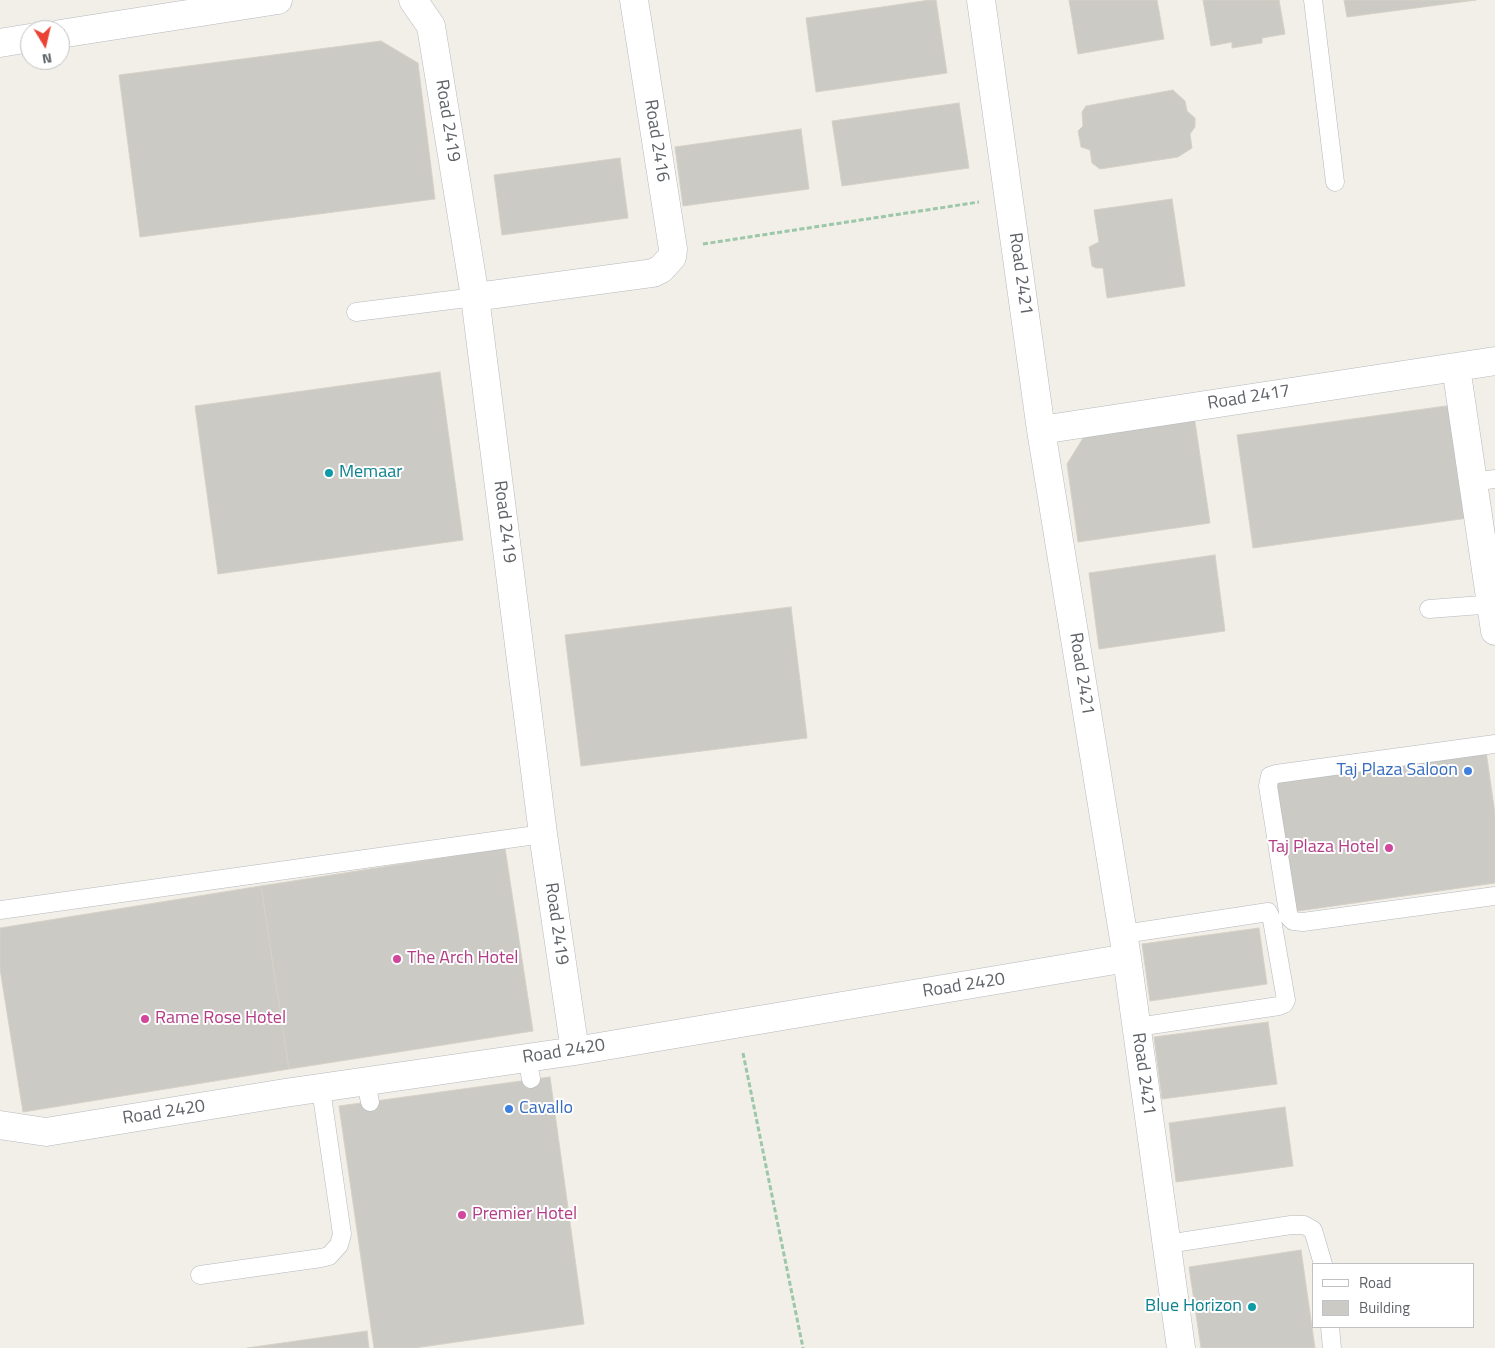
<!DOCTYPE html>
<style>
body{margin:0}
#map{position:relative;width:1495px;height:1348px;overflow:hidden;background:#f1efe8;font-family:"Titillium Web",sans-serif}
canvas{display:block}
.legend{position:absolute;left:1312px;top:1263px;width:162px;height:65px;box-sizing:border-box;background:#fff;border:1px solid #bfc1c3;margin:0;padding:6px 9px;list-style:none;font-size:15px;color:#5f6368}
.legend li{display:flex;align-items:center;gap:10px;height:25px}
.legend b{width:25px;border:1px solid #bfc1c3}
.north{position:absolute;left:20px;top:20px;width:50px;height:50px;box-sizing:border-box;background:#fff;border:1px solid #bfc1c3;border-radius:50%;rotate:171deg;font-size:14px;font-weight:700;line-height:20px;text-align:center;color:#5f6368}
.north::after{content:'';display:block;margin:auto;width:18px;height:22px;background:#ea4335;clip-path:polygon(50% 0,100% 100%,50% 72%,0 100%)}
</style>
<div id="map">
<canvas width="1495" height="1348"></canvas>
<ul class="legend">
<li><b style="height:6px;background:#fff"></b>Road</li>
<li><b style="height:14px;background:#cccac5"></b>Building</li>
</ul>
<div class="north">N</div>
</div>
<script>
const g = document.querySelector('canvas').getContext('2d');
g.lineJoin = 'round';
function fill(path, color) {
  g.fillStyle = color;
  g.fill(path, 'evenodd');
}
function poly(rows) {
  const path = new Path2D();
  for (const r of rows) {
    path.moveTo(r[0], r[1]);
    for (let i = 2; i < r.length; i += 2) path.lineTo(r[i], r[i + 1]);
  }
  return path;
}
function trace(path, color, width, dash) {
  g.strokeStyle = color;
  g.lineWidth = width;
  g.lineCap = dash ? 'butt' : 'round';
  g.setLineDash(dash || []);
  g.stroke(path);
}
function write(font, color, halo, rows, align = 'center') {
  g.font = font + ' "Titillium Web",sans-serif';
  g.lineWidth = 4;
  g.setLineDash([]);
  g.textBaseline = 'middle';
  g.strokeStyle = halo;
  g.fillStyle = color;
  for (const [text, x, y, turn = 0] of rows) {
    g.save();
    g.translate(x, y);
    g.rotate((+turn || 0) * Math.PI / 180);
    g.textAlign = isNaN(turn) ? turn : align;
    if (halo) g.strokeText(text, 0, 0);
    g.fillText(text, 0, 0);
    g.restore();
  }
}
const building = poly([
 [930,0,936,0,947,73,816,92,806,18,930,0],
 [1069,0,1157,0,1164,39,1078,54,1069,0],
 [1203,0,1279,0,1285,34,1262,38,1262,43,1232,48,1232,42,1211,46,1203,0],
 [1344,0,1476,0,1347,17,1344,0],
 [381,41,418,63,435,199,140,237,119,75,381,41],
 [1173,90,1185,101,1187,111,1195,118,1195,127,1190,134,1192,148,1178,157,1100,169,1092,163,1090,150,1081,147,1078,131,1083,126,1082,112,1086,106,1173,90],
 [959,103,969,168,842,186,832,121,959,103],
 [801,129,809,189,683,206,675,147,801,129],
 [620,158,628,218,502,235,494,175,620,158],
 [1172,199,1185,286,1107,298,1103,268,1096,268,1092,266,1089,247,1099,242,1094,210,1172,199],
 [440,372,463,540,218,574,195,406,440,372],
 [1453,405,1468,518,1253,548,1237,435,1453,405],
 [1194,415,1210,523,1078,542,1067,464,1088,430,1194,415],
 [1215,555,1225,631,1099,649,1089,573,1215,555],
 [791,607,807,738,581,766,565,635,791,607],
 [1486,751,1495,814,1495,883,1291,912,1273,782,1486,751],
 [505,848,533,1031,289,1069,261,886,505,848],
 [261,886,289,1069,23,1112,0,969,0,928,261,886],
 [1259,928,1267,984,1150,1001,1142,944,1259,928],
 [1268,1022,1277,1084,1162,1099,1154,1037,1268,1022],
 [550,1077,584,1324,414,1348,374,1348,339,1106,550,1077],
 [1285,1107,1293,1166,1176,1182,1169,1123,1285,1107],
 [1301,1250,1315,1348,1201,1348,1189,1267,1301,1250],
 [367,1331,369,1348,247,1348,367,1331]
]);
const path = poly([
 [703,244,979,202],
 [743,1053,803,1348]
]);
const lane = poly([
 [1313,0,1335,182],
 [356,312,475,297],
 [1472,482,1495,479],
 [1429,609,1495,604],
 [1495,744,1276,774,1270,776,1268,786,1288,912,1289,917,1293,921,1303,922,1495,896],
 [0,910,543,834],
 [1124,934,1268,912,1272,920,1286,1000,1284,1004,1279,1006,1137,1027],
 [527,1058,531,1079],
 [366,1083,370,1102],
 [1167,1244,1291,1225,1304,1225,1313,1230,1323,1264],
 [200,1275,321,1258,329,1256,339,1245,342,1234,321,1089],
 [1330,1327,1332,1348]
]);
const street = poly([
 [413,0,431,26,475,297,543,834,575,1051],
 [981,0,1041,430,1127,958,1181,1348],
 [60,34,278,0],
 [0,43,30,38],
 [475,297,653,273,661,269,672,257,673,249,634,0],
 [1456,367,1495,631],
 [1041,430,1495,361],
 [0,1125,46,1132,285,1093,575,1051,1127,958]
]);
const markers = [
 [329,473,5,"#0f9aa8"],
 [1468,771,5,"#3f7fe0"],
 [1389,848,5,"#d1479c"],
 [397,959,5,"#d1479c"],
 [145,1019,5,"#d1479c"],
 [509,1109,5,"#3f7fe0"],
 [462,1215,5,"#d1479c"],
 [1252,1307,5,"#0f9aa8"]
];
const streetNames = [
 ["Road 2419",447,121,81],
 ["Road 2416",656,141,81],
 ["Road 2421",1020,274,82],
 ["Road 2417",1249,398,-9],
 ["Road 2419",504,522,83],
 ["Road 2421",1081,674,81],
 ["Road 2419",556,924,82],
 ["Road 2420",964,986,-9],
 ["Road 2420",564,1052,-9],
 ["Road 2421",1143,1074,82],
 ["Road 2420",164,1113,-9]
];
const cultureNames = [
 ["Memaar",339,473],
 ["Blue Horizon",1242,1307,"right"]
];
const shopNames = [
 ["Taj Plaza Saloon",1458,771],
 ["Cavallo",519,1109,"left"]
];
const hotelNames = [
 ["Taj Plaza Hotel",1379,848,"right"],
 ["The Arch Hotel",407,959],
 ["Rame Rose Hotel",155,1019],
 ["Premier Hotel",472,1215]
];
fill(building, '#cccac5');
trace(building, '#d6d1c6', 1);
trace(lane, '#b5b8bc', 19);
trace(street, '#b5b8bc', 29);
trace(path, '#9cc7a9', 3, [5, 2.5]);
trace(lane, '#fff', 18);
trace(street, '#fff', 28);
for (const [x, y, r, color] of markers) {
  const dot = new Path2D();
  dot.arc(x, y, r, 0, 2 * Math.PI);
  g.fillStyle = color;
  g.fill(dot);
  trace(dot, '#fff', 2);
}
write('18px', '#5f6368', '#fff', streetNames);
write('18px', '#0d838f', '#fff', cultureNames, 'left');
write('18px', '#366cbe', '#fff', shopNames, 'right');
write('18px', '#b23c85', '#fff', hotelNames, 'left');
</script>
